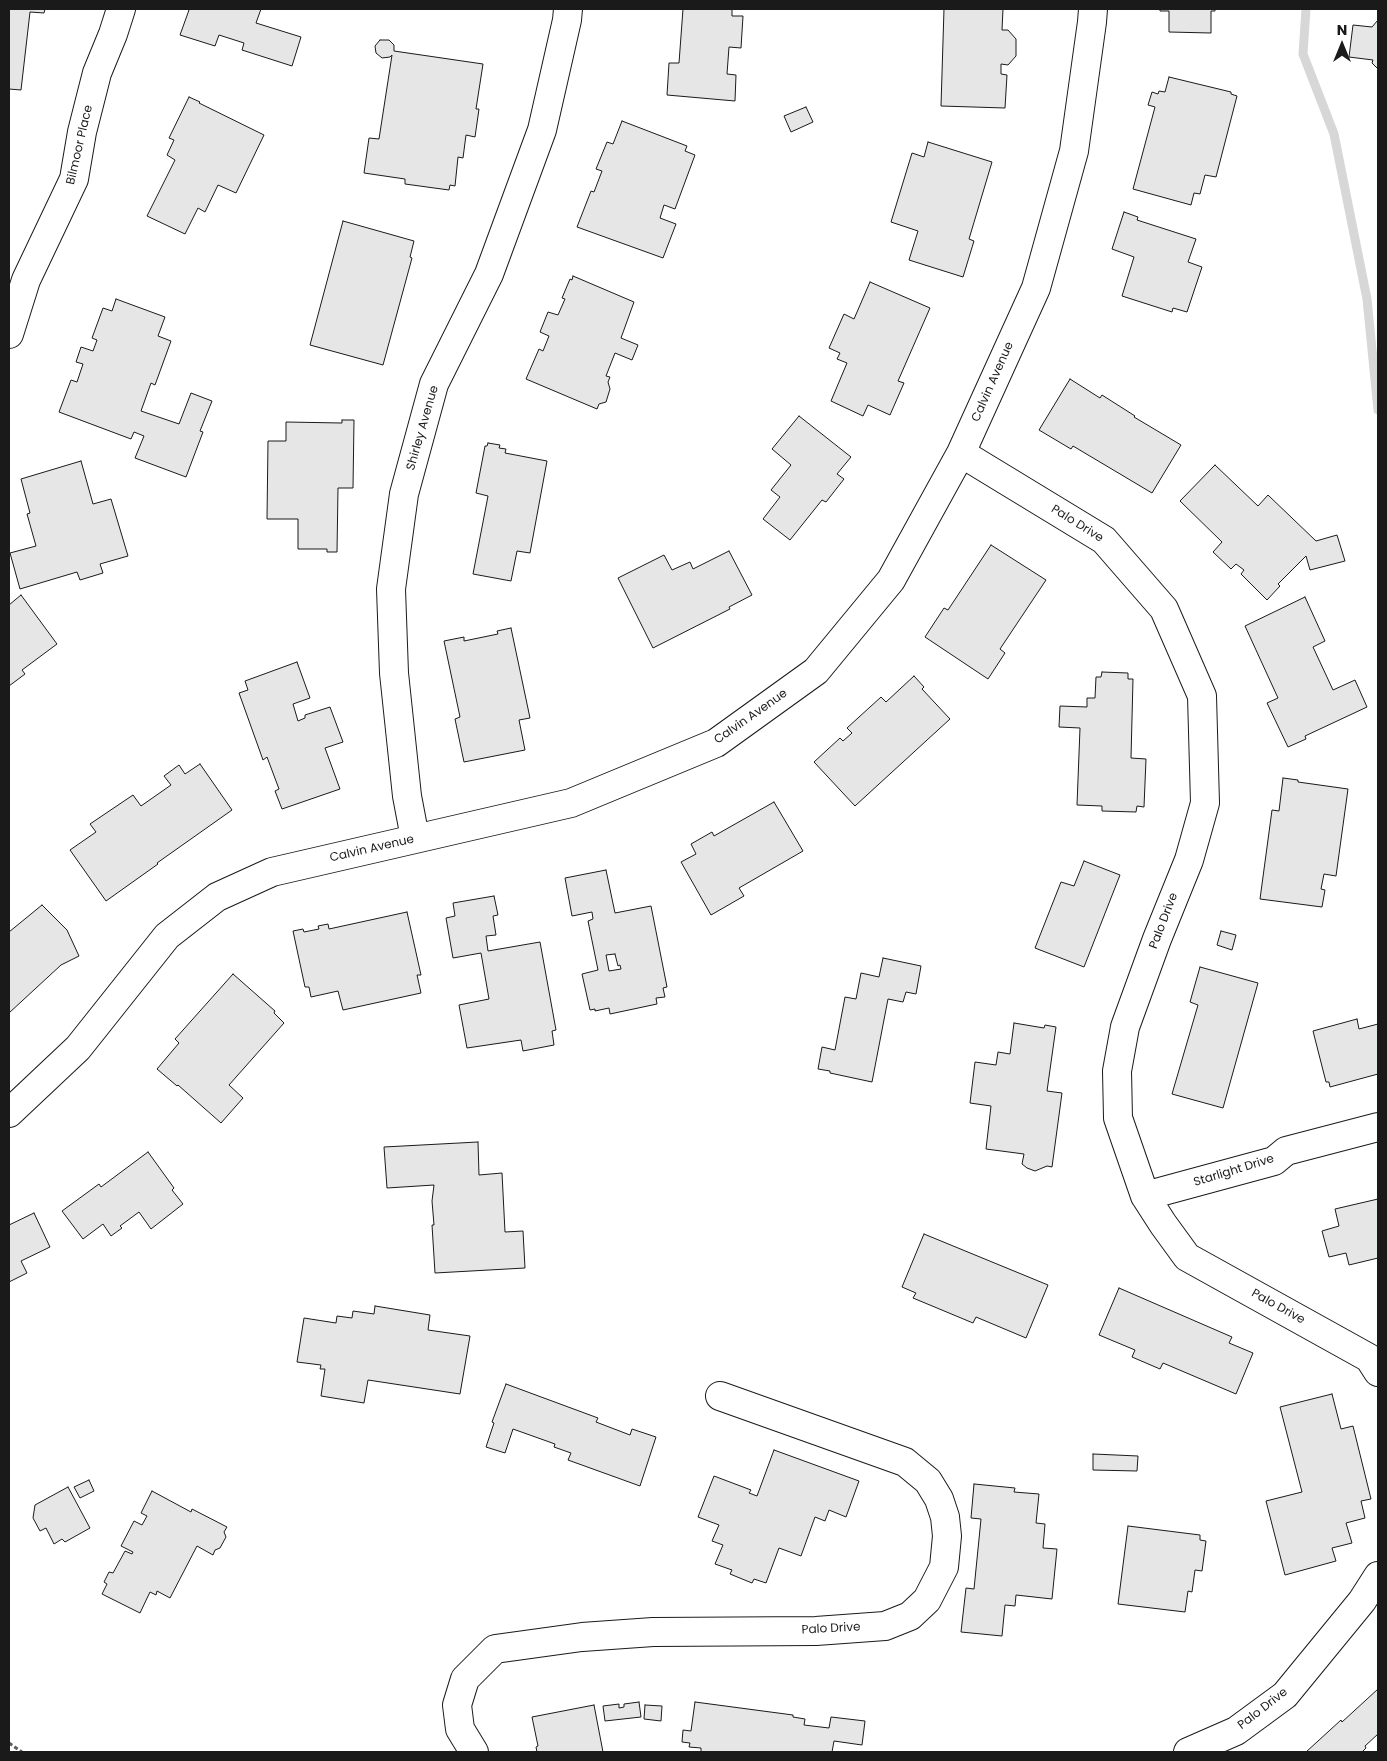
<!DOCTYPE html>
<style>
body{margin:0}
#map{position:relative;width:1387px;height:1761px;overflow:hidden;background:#fff;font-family:Poppins,sans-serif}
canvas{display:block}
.frame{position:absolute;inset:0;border:10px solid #1a1a1a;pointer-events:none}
.north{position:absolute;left:1317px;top:20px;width:50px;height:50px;-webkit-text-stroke:4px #fff;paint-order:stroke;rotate:0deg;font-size:14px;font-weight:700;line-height:20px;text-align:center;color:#1a1a1a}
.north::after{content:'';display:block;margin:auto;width:18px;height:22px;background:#1a1a1a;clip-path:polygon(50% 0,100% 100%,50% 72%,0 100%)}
</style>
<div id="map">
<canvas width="1387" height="1761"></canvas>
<div class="frame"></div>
<div class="north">N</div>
</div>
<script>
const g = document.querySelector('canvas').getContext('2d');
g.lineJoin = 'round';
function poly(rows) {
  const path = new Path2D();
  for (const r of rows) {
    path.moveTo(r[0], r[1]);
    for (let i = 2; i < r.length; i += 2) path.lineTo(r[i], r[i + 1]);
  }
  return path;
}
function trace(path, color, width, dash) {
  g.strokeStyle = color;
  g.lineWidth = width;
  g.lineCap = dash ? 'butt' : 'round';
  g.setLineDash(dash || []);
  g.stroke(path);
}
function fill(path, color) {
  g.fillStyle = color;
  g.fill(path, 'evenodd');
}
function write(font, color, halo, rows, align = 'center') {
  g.font = font + ' Poppins,sans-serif';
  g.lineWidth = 4;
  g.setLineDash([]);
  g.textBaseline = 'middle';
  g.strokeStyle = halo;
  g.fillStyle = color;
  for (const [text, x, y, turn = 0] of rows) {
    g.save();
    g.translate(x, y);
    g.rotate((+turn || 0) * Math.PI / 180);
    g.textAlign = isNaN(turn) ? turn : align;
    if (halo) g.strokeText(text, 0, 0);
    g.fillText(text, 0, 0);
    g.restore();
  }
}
const stream = poly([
 [1306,9,1303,54,1334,134,1367,299,1378,410]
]);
const building = poly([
 [9,9,45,9,44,13,30,12,21,90,9,89,9,9],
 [187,9,261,9,256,23,301,37,292,66,242,50,244,43,219,35,215,46,180,35,189,10,187,9],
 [683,9,732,9,732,16,743,16,741,48,729,47,727,74,736,75,735,101,667,95,669,63,679,63,683,9],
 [944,9,1003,9,1002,30,1008,30,1016,39,1016,56,1008,65,1001,64,1001,74,1007,75,1005,108,941,106,944,9],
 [1160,9,1215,9,1215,11,1211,11,1211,33,1169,32,1169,11,1160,11,1160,9],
 [1378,20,1378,69,1372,63,1373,60,1349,57,1353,25,1372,27,1378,20],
 [380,40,389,40,394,45,394,51,483,64,476,109,479,109,475,137,466,135,463,158,458,157,455,186,450,185,449,190,405,184,405,179,364,173,369,138,379,139,392,55,390,57,382,58,376,53,375,46,380,40],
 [1169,77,1231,92,1231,94,1237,96,1216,177,1205,175,1200,194,1194,193,1191,205,1133,189,1155,107,1148,105,1152,92,1158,94,1159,91,1165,92,1169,77],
 [189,97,200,102,199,103,264,135,236,193,218,185,205,212,198,208,185,234,147,216,175,160,167,155,174,140,169,138,189,97],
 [806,107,813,122,791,132,784,116,806,107],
 [622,121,687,146,685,151,695,155,675,209,664,205,660,218,676,224,663,258,577,227,591,191,594,192,602,171,596,169,607,142,613,144,622,121],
 [928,142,992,162,969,239,974,241,963,277,909,260,918,231,891,222,912,153,924,157,928,142],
 [1124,212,1138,217,1137,220,1196,239,1188,262,1202,267,1187,312,1173,308,1172,312,1122,296,1134,257,1112,249,1124,212],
 [343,221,414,241,410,257,412,258,383,365,310,345,343,221],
 [573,276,634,302,621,338,638,345,632,360,615,353,606,376,610,377,608,382,610,389,606,402,599,404,597,409,526,379,539,349,543,351,549,336,540,332,548,312,558,315,565,299,562,298,570,279,572,280,573,276],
 [870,282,930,308,898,381,904,383,890,415,868,405,863,416,831,401,847,363,837,359,840,353,829,348,844,314,854,319,870,282],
 [116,299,165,317,158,336,171,341,155,385,151,383,141,411,179,424,191,393,212,401,200,431,203,432,186,477,135,458,144,436,134,432,131,439,59,412,71,380,77,382,83,364,76,362,81,347,93,351,97,340,92,338,103,308,112,311,116,299],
 [1070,379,1100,398,1102,395,1135,416,1134,417,1181,445,1152,493,1073,446,1071,449,1039,430,1070,379],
 [799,416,851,457,837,474,844,479,826,502,822,500,790,540,763,519,780,497,771,490,791,465,772,449,799,416],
 [342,420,354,420,353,488,338,488,337,552,327,552,327,549,298,549,298,519,267,519,268,441,286,441,286,422,342,423,342,420],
 [488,443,500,445,499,448,506,449,505,453,547,461,530,553,517,551,511,581,473,574,488,496,476,493,485,446,487,446,488,443],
 [81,461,93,504,111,499,128,556,100,564,103,573,80,580,77,572,20,589,10,553,36,546,27,514,30,513,21,479,81,461],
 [1215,465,1258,506,1268,495,1316,541,1337,535,1345,561,1310,570,1306,556,1278,584,1280,586,1267,600,1241,574,1244,570,1236,564,1231,569,1213,552,1222,542,1180,501,1215,465],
 [991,545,1046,580,1000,649,1005,653,988,679,925,637,944,608,948,610,991,545],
 [729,551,752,595,729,607,730,609,653,648,618,578,664,555,672,570,690,562,693,569,729,551],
 [21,595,57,644,22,670,25,674,9,686,9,605,21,595],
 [1305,597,1325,641,1313,647,1333,690,1355,680,1367,707,1305,736,1306,739,1288,747,1267,703,1278,698,1245,626,1305,597],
 [511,628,530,718,519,720,525,750,464,762,455,719,460,717,444,641,464,637,464,641,498,634,497,631,511,628],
 [297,662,310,698,293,704,298,721,305,718,305,715,330,707,343,742,325,748,340,789,282,809,275,791,279,789,267,757,263,760,239,693,248,690,245,681,297,662],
 [1102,672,1128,673,1128,679,1133,679,1131,758,1146,759,1144,807,1137,806,1136,812,1102,811,1102,806,1077,805,1080,728,1059,727,1060,706,1087,707,1087,698,1095,698,1096,677,1101,677,1102,672],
 [914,676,924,687,922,689,950,719,855,806,814,762,840,738,843,741,852,733,847,728,881,697,886,702,914,676],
 [200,764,232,810,157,863,158,864,106,901,70,850,96,832,90,824,133,795,141,806,171,785,164,776,179,765,185,774,200,764],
 [1283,778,1298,780,1298,782,1348,789,1336,876,1324,874,1321,889,1325,890,1322,907,1260,899,1272,810,1279,811,1283,778],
 [774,802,803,851,739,888,744,896,711,915,681,862,696,854,691,844,712,832,714,836,774,802],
 [1084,861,1120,875,1084,967,1035,948,1061,882,1074,886,1084,861],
 [606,870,615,913,651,906,667,987,663,988,665,997,656,998,657,1004,610,1014,609,1008,595,1011,595,1009,590,1010,582,974,598,970,588,921,593,919,592,912,572,916,565,878,606,870],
 [615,954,618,966,620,965,621,969,609,971,606,955,615,954],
 [494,896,498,915,493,916,496,935,486,936,488,951,540,942,556,1030,552,1031,554,1045,523,1051,521,1040,467,1048,459,1005,489,999,481,953,453,958,446,918,455,916,453,903,494,896],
 [42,905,67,930,79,956,61,965,9,1013,9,932,42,905],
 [407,912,421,975,417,975,421,993,343,1010,338,991,311,997,309,987,305,987,293,931,303,929,304,932,319,929,318,926,328,924,329,929,407,912],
 [1221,931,1236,935,1232,950,1217,945,1221,931],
 [883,958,921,966,916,994,906,992,903,1002,888,999,872,1082,830,1073,830,1071,818,1069,822,1047,835,1050,845,997,856,999,861,973,879,977,883,958],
 [1200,967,1258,983,1223,1108,1172,1094,1198,1005,1190,1002,1200,967],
 [233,974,275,1011,274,1013,284,1023,229,1085,243,1098,221,1123,178,1085,177,1086,157,1069,179,1043,175,1039,233,974],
 [1357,1019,1359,1029,1378,1024,1378,1074,1330,1087,1329,1082,1326,1082,1313,1031,1357,1019],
 [1014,1023,1044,1028,1045,1025,1056,1027,1047,1091,1062,1093,1052,1167,1047,1166,1035,1171,1027,1168,1022,1164,1024,1154,986,1149,991,1106,970,1103,975,1062,996,1065,998,1052,1010,1054,1014,1023],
 [478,1142,479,1175,502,1173,505,1232,523,1231,525,1268,435,1273,432,1225,434,1225,432,1201,434,1185,387,1188,384,1147,478,1142],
 [148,1152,174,1188,172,1190,183,1204,151,1229,139,1212,120,1226,122,1228,111,1236,103,1224,83,1239,62,1211,99,1184,101,1187,148,1152],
 [1378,1199,1378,1258,1349,1265,1346,1253,1329,1257,1322,1231,1339,1226,1335,1209,1378,1199],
 [34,1213,50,1247,21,1261,27,1273,9,1282,9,1225,34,1213],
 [924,1234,1048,1285,1026,1338,976,1317,973,1323,913,1298,916,1293,902,1287,924,1234],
 [1119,1288,1232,1337,1229,1343,1253,1353,1236,1394,1163,1363,1160,1369,1132,1357,1135,1350,1099,1335,1119,1288],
 [375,1306,430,1315,428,1330,470,1336,460,1394,368,1380,364,1403,321,1396,325,1369,320,1369,321,1365,297,1362,304,1318,336,1323,337,1316,352,1318,353,1311,374,1314,375,1306],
 [506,1384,598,1418,596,1422,630,1435,632,1429,656,1437,640,1486,568,1460,571,1453,554,1447,555,1444,513,1429,505,1453,486,1447,494,1423,492,1422,506,1384],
 [1332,1394,1341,1429,1353,1426,1371,1499,1361,1501,1365,1518,1346,1523,1352,1543,1332,1548,1336,1561,1285,1575,1266,1501,1302,1492,1280,1407,1332,1394],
 [774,1450,859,1481,846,1517,829,1510,825,1521,815,1517,801,1556,779,1548,766,1583,754,1579,752,1583,730,1574,732,1570,715,1564,723,1545,712,1541,719,1525,698,1517,714,1476,751,1490,749,1493,757,1496,774,1450],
 [1093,1454,1138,1456,1137,1471,1093,1470,1093,1454],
 [89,1480,94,1491,80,1498,74,1487,89,1480],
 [974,1484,1015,1488,1014,1492,1039,1494,1036,1523,1045,1524,1043,1548,1057,1549,1052,1599,1016,1595,1015,1606,1005,1605,1002,1636,961,1632,966,1588,974,1589,981,1519,971,1518,974,1484],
 [68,1487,90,1528,65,1542,62,1539,54,1544,46,1528,40,1531,33,1518,35,1505,68,1487],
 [152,1491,191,1512,192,1509,227,1527,224,1532,226,1537,220,1548,215,1550,213,1555,197,1546,170,1598,157,1591,156,1595,150,1592,140,1613,102,1594,107,1584,104,1582,109,1572,113,1573,125,1551,132,1554,133,1552,121,1546,134,1521,142,1525,147,1516,141,1513,152,1491],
 [1128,1526,1200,1535,1200,1540,1206,1541,1202,1571,1195,1570,1192,1592,1188,1591,1185,1612,1118,1604,1128,1526],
 [1378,1689,1378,1734,1365,1746,1366,1748,1362,1752,1306,1752,1341,1720,1342,1722,1378,1689],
 [639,1702,641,1717,605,1721,603,1706,619,1704,619,1708,624,1707,624,1704,639,1702],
 [695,1702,793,1715,793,1717,805,1719,804,1725,829,1728,831,1717,865,1721,862,1745,834,1741,832,1752,701,1752,701,1748,689,1747,690,1743,682,1742,683,1730,691,1731,695,1702],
 [594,1705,603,1752,537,1752,536,1747,538,1746,532,1717,594,1705],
 [645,1705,662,1706,661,1721,644,1719,645,1705]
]);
const path = poly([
 [9,1743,22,1752]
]);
const minor = poly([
 [9,334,26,280,74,179,82,132,97,73,113,34,121,9],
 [961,453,1104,540,1164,609,1202,696,1205,803,1189,860,1157,939,1125,1027,1117,1071,1118,1118,1145,1196,1163,1224,1187,1257,1369,1358,1378,1372],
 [415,838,407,796,394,673,391,589,404,494,434,384,489,274,542,130,567,20,568,9],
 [9,1113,78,1048,167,936,217,897,272,872,571,803,716,743,816,671,891,580,961,453,1036,288,1074,151,1092,22,1093,9],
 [1145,1196,1274,1161,1286,1151,1378,1127],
 [474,1752,460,1729,457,1705,465,1679,495,1649,582,1637,653,1632,816,1631,885,1626,910,1616,927,1600,944,1567,947,1536,945,1517,939,1499,928,1481,905,1462,720,1396],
 [1188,1752,1236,1731,1285,1695,1362,1601,1378,1576]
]);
const streetNames = [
 ["Bilmoor Place",80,145,-77],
 ["Calvin Avenue",993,382,-66],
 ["Shirley Avenue",423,428,-74],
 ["Palo Drive",1077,524,32],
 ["Calvin Avenue",751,717,-35],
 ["Calvin Avenue",372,849,-13],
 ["Palo Drive",1164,921,-69],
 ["Starlight Drive",1234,1171,-17],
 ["Palo Drive",1278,1307,29],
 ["Palo Drive",831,1629,-3],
 ["Palo Drive",1263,1709,-38]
];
trace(stream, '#d7d7d7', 9);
fill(building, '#e6e6e6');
trace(building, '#1a1a1a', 1);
trace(minor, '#1a1a1a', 30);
trace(path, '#5f5f5f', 3, [4, 2.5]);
trace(minor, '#fff', 28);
write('12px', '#1a1a1a', '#fff', streetNames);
</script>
